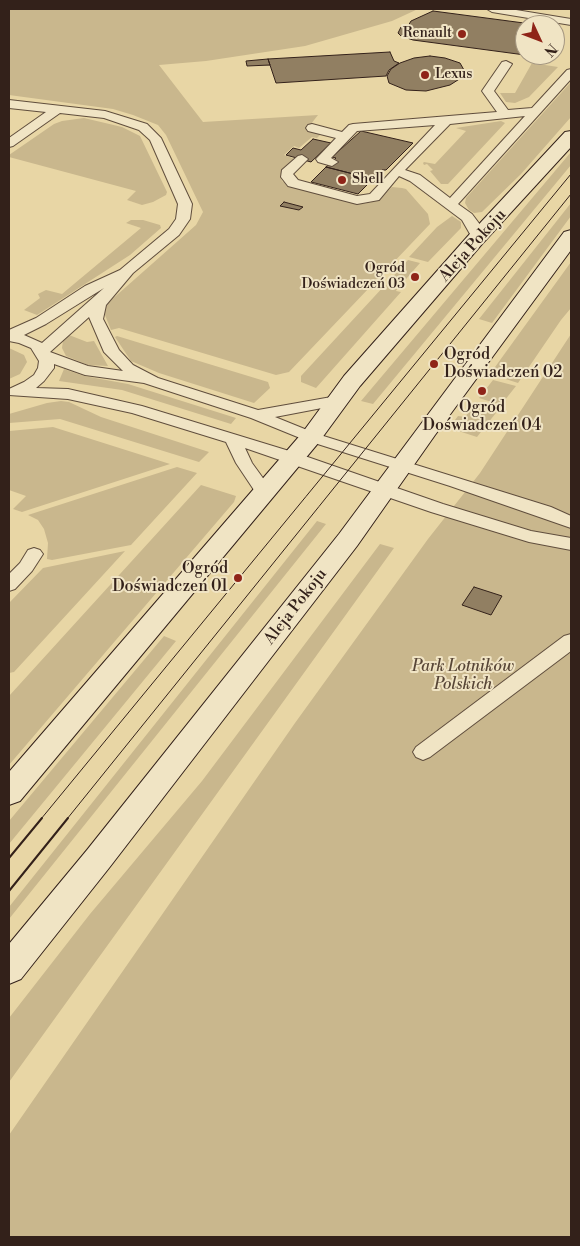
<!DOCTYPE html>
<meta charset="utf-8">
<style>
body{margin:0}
#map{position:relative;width:580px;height:1246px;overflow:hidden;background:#e8d6a5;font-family:"Libre Bodoni",serif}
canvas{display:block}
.frame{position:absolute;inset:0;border:10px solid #33211a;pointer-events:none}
.north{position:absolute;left:515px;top:15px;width:50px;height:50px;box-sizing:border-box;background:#f0e4c4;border:1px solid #a49680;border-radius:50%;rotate:133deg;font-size:14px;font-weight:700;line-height:20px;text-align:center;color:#33211a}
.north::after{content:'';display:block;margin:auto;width:18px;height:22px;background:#8f2418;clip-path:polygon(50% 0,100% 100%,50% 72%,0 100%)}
</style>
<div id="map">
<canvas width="580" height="1246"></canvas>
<div class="frame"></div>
<div class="north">N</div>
</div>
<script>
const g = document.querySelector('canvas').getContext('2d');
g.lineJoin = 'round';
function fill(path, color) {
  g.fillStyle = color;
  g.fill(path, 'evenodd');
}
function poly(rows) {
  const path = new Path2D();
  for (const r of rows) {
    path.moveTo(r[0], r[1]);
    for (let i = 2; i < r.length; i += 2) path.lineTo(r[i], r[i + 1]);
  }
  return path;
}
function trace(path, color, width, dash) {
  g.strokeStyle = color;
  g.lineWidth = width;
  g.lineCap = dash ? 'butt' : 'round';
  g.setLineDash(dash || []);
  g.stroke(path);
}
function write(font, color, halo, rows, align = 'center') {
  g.font = font + ' "Libre Bodoni",serif';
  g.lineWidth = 4;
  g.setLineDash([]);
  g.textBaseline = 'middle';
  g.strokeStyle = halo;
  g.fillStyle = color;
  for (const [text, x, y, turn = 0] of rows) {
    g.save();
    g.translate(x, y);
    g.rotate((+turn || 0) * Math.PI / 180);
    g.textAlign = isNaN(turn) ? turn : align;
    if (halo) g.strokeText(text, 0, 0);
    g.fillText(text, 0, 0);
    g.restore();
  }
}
const green = poly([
 [9,9,418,9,392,21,305,46,206,61,159,65,203,122,318,115,307,129,321,134,317,138,312,137,299,148,294,146,284,155,295,159,280,175,282,181,288,185,362,204,377,201,392,187,402,188,406,189,428,214,430,224,289,372,276,375,119,328,111,330,105,315,105,308,109,302,196,225,203,212,166,135,158,125,133,115,113,109,9,95],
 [532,63,558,67,529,97,515,103,506,102,500,93,515,93],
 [571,82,571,117,521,174,482,212,474,213,469,210,465,203,466,198],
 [84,118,122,127,140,136,167,192,166,195,153,202,142,205,127,200,136,191,9,157,9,155,54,124,62,121],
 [501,121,505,123,448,184,441,184,430,171,433,170,427,164,424,165,423,163,424,162,435,164,466,131,456,128],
 [571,152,571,165,373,404,361,401],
 [571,203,571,216,492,323,479,319],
 [452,216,461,222,461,228,428,262,409,257,437,227],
 [131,220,143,220,160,225,161,228,130,255,37,315,24,310,40,298,38,294,46,290,62,294,141,228,126,223],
 [408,260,420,263,400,286,388,282],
 [571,262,571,308,561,320,518,383,490,374],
 [385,285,397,289,396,291,401,292,316,388,301,382,301,376],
 [571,334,571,1237,9,1237,9,1135,295,723,428,539,480,473],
 [69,335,87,342,94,341,108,366,88,365,66,356,62,348,63,341],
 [117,336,268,382,270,388,254,403,159,373,131,361,115,337],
 [9,348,24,355,27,362,20,374,9,379],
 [64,369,84,376,128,384,236,418,231,424,122,390,59,381],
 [493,380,516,386,501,405,479,398],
 [61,401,69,402,101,417,209,452,199,462,60,419,9,423,9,414,47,403],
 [477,402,499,409,477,437,449,428,458,416,465,417],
 [53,427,170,464,22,512,13,509,26,496,9,490,9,431],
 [177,467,197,473,131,545,52,560,47,559,48,543,44,529,38,520,28,515],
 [201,485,236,496,234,502,9,765,9,696],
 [317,521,326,524,9,919,9,907],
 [380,544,394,548,9,1082,9,1018,90,914,202,781],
 [125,551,14,672,9,673,9,603,43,568],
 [164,636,176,641,9,844,9,821]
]);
const building = poly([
 [433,11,539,25,525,25,525,55,413,40,401,36,398,33,401,27,408,26,411,21,433,11],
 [555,27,557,27,559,36,555,47,555,27],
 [390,52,394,61,399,63,389,70,386,76,276,83,268,59,390,52],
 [430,56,445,58,460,63,464,70,461,78,450,85,426,91,406,90,389,83,387,76,391,69,400,63,414,58,430,56],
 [268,59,270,65,247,66,246,61,268,59],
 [361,131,413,143,386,170,382,170,373,179,326,167,336,158,332,157,361,131],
 [313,139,331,143,311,162,286,155,293,148,301,150,313,139],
 [326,167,373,179,358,194,311,182,326,167],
 [284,202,303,207,299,210,280,206,284,202],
 [474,587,502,596,491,615,462,605,474,587]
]);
const lane = poly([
 [487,9,510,9,571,19,571,25,492,12,487,9],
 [506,61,512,64,494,91,508,110,532,108,567,70,571,69,571,79,458,204,472,214,481,226,484,234,480,243,470,243,468,240,470,234,462,220,410,181,399,176,379,200,357,204,288,186,281,177,282,170,298,156,302,155,308,159,293,174,298,180,357,196,370,194,435,125,357,131,331,158,338,162,332,166,318,162,316,159,336,138,308,131,306,128,308,125,312,124,342,132,349,125,353,124,497,112,482,91,502,62,506,61],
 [525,116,450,198,420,175,405,170,450,124,525,116],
 [9,100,105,111,147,124,161,138,192,204,190,219,179,235,133,273,106,305,103,319,119,350,133,365,158,378,258,410,337,396,343,398,345,401,343,404,275,417,317,434,551,507,571,516,571,528,450,486,305,440,251,418,144,383,85,375,54,364,54,368,44,381,36,388,68,389,142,406,299,454,443,504,531,531,571,538,571,550,529,542,431,512,245,448,252,463,273,492,270,496,264,497,258,496,236,463,226,442,132,413,68,399,9,395,9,389,24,382,34,375,38,368,39,361,31,348,19,343,9,341,9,330,36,318,85,286,120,270,169,229,176,219,178,204,150,140,139,130,104,118,60,113,13,146,9,147,9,138,46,112,9,108,9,100],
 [104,288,42,343,24,335,46,324,104,288],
 [89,317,104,352,123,371,88,366,50,352,89,317],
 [34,548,40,550,43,554,32,571,15,589,9,591,9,574,20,563,28,550,34,548],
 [571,634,571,651,430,757,423,760,416,757,413,752,416,747,564,636,571,634]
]);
const secondary = poly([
 [571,131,571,147,482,244,360,386,319,442,20,801,9,805,9,772,303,432,344,376,468,236,565,132,571,131],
 [571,230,571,250,435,435,357,546,109,868,21,979,9,984,9,944,87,850,339,534,564,232,571,230]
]);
const tramFar1 = poly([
 [41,819,571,174],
 [67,819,571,194]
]);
const tram = poly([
 [9,858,42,818],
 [9,891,68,818]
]);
const markers = [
 [462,34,5,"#8f2418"],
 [425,75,5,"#8f2418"],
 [342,180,5,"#8f2418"],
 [415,277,5,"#8f2418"],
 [434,364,5,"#8f2418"],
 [482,391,5,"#8f2418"],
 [238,578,5,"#8f2418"]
];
const farPoinames = [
 ["Renault",452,34],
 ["Lexus",435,75,"left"],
 ["Shell",352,180,"left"],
 ["Ogród",405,269],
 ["Doświadczeń 03",405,285]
];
const streetNames = [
 ["Aleja Pokoju",473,246,-48],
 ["Aleja Pokoju",296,607,-52]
];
const poiNames = [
 ["Ogród",444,355],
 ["Doświadczeń 02",444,373],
 ["Ogród",482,408,"center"],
 ["Doświadczeń 04",482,426,"center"],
 ["Ogród",228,569,"right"],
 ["Doświadczeń 01",228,587,"right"]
];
const parkNames = [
 ["Park Lotników",463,667],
 ["Polskich",463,685]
];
fill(green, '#c9b78d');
fill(building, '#917f62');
trace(building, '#33211a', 1);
trace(lane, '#604e3d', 2);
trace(secondary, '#33211a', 2);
fill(lane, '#f0e4c4');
fill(secondary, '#f0e4c4');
trace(tramFar1, '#33211a', 1);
trace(tram, '#33211a', 2);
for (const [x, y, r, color] of markers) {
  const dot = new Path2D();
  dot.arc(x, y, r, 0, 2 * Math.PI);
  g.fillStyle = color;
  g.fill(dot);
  trace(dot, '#f0e4c4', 2);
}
write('14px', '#33211a', '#f0e4c4', farPoinames, 'right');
write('16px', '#33211a', '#f0e4c4', streetNames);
write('16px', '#33211a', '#f0e4c4', poiNames, 'left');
write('italic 16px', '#584637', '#f0e4c4', parkNames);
</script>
